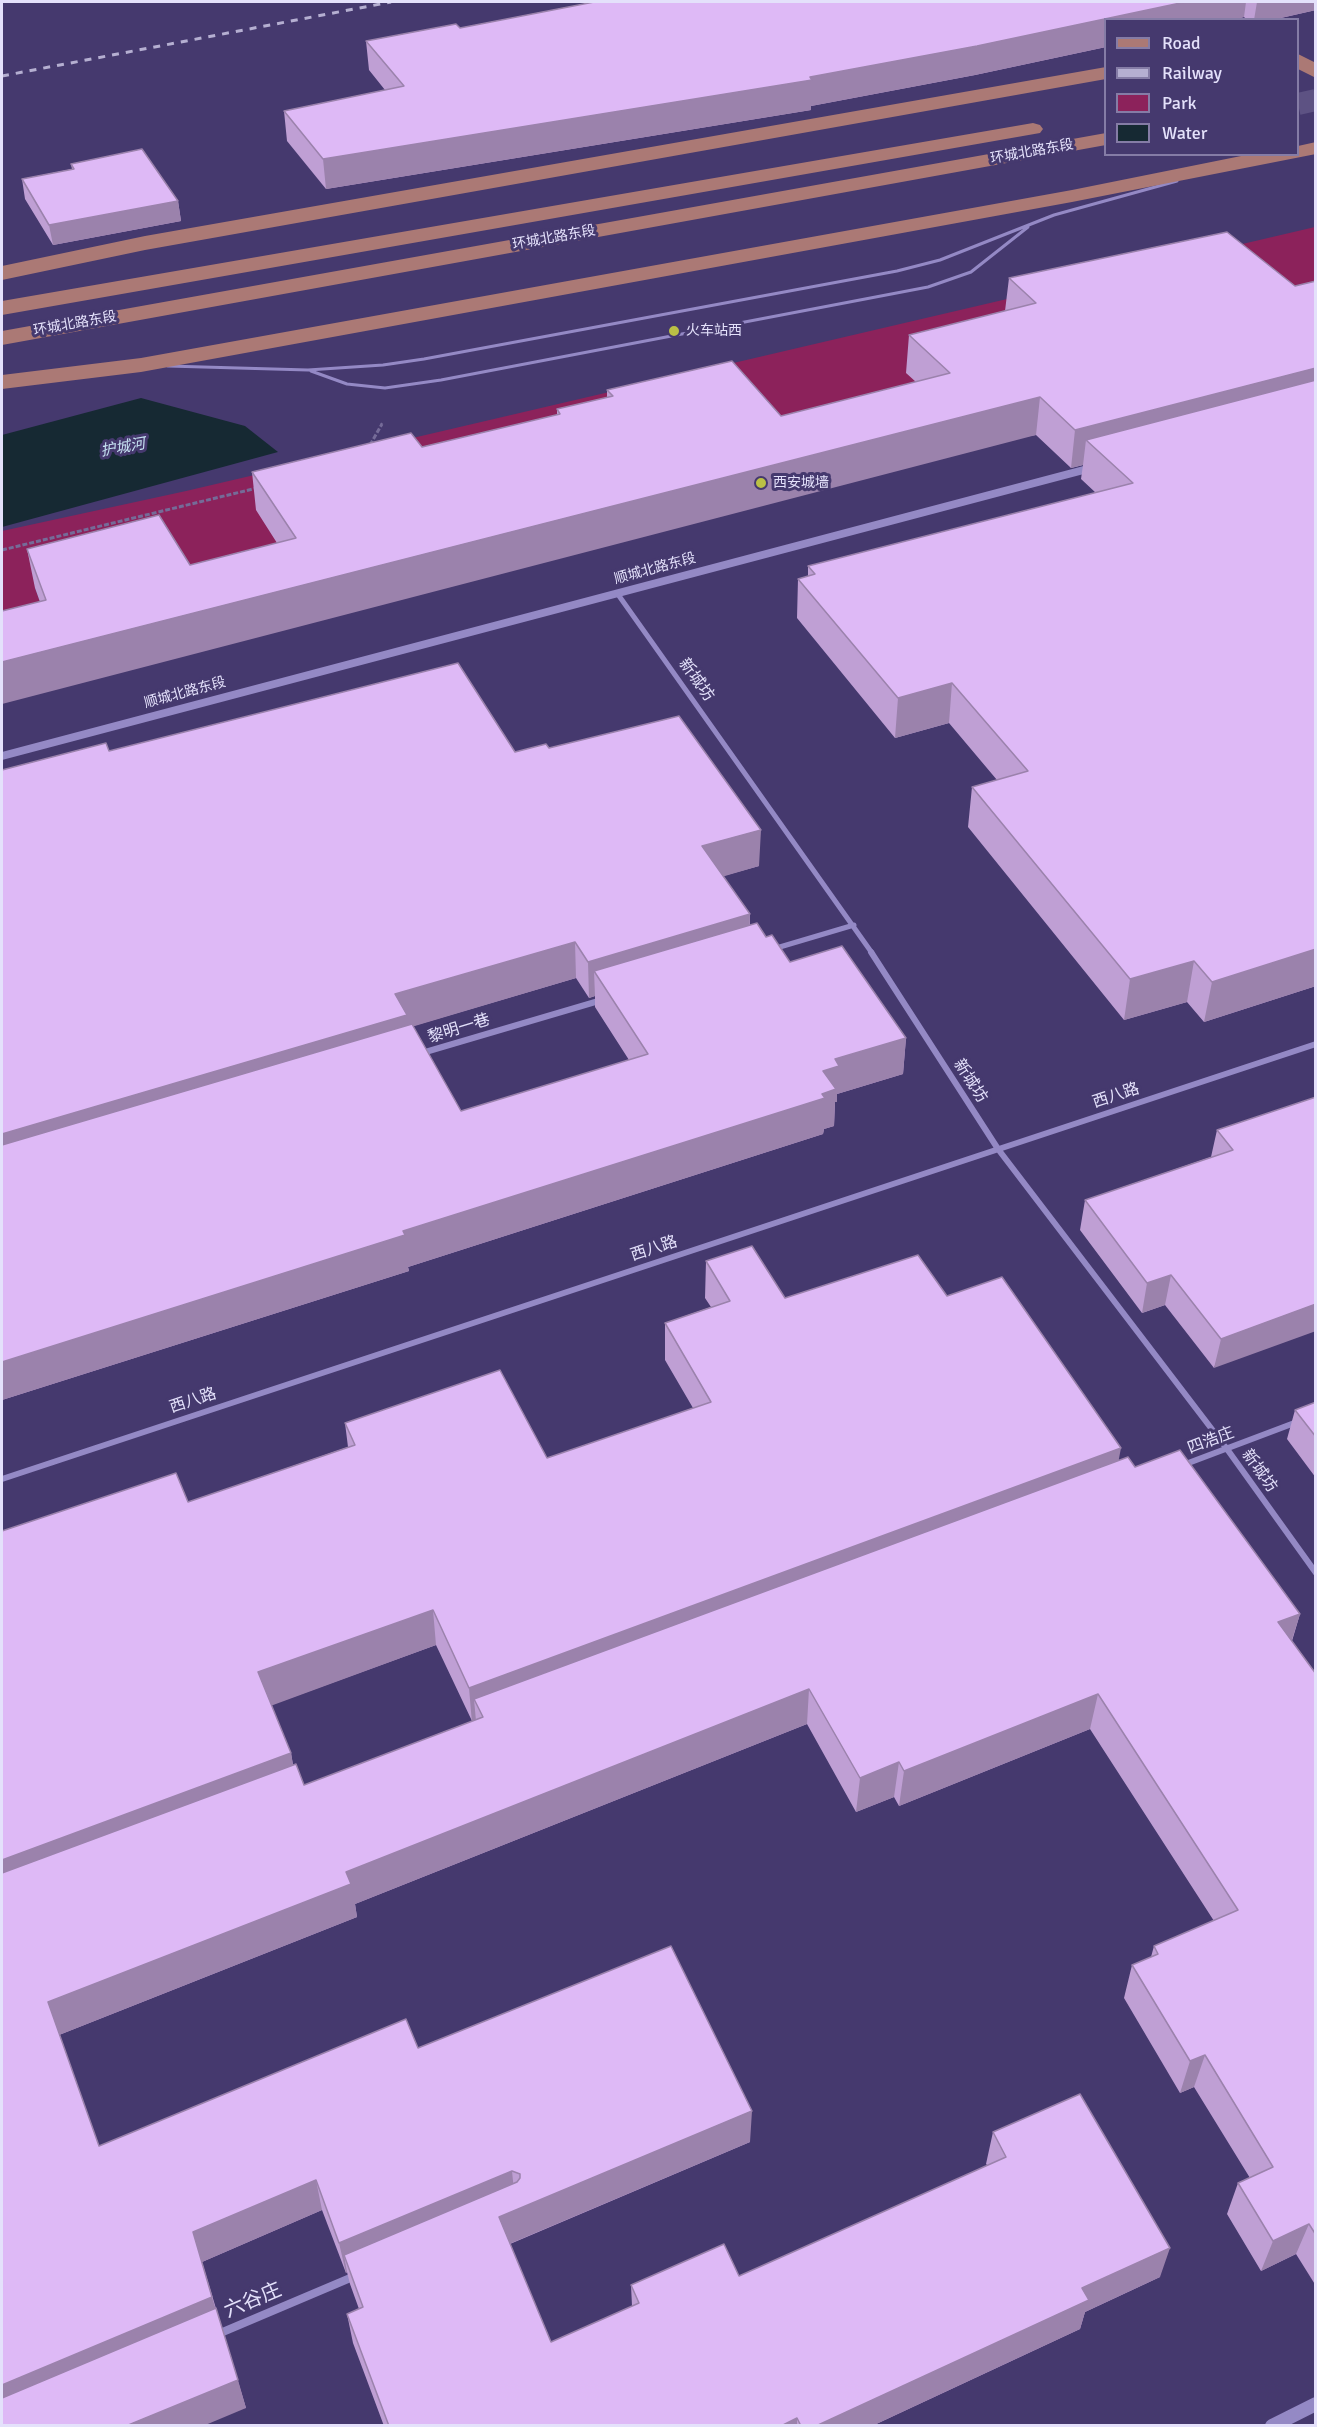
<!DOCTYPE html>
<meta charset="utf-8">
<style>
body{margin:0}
#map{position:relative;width:1317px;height:2427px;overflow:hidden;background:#45396e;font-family:Signika,sans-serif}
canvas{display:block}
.frame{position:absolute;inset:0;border:3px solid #e4e1fb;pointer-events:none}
.legend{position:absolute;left:1104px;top:18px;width:195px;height:138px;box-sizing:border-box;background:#45396e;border:2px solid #857ca6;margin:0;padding:8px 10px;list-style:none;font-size:18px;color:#e4e1fb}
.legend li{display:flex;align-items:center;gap:12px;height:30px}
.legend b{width:30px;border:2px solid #857ca6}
</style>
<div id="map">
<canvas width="1317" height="2427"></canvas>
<div class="frame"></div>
<ul class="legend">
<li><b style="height:8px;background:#ab7975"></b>Road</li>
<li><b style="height:8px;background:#b5afd1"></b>Railway</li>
<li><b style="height:16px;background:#8c225b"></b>Park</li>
<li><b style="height:16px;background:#162933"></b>Water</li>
</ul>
</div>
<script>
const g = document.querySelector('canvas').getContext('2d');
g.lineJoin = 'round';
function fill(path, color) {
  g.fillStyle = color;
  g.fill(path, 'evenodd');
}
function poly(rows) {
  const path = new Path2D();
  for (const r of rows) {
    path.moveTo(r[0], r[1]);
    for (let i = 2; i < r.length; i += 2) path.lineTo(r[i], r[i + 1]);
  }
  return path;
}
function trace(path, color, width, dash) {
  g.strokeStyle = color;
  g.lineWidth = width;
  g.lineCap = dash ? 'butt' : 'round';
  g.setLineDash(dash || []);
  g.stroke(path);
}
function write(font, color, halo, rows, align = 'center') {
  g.font = font + ' Signika,"Noto Sans SC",sans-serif';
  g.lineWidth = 6;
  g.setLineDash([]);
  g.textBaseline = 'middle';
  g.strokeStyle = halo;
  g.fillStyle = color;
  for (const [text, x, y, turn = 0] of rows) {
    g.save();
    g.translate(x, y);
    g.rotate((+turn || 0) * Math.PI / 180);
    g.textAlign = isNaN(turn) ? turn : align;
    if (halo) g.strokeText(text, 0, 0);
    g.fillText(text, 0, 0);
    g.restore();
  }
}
const green = poly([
 [1315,227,1315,317,196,604,35,588,54,640,2,653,2,531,186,491]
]);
const water = poly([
 [141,398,245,426,278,452,2,527,2,435]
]);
const primaryTunnel = poly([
 [1298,104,1316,100]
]);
const pathFar1 = poly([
 [381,425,382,423]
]);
const path = poly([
 [370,445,382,424],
 [2,550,257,488]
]);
const service = poly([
 [168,366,308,370,383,365,424,359,897,271,940,260,1054,215,1177,181],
 [311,371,347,384,385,388,441,380,928,287,971,272,1028,227]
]);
const minorFar2 = poly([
 [617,593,872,953],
 [773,949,854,925]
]);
const minorFar1 = poly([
 [871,952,998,1149,1227,1449,1316,1573],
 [422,1053,602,1000],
 [1183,1465,1297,1422],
 [2,1479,1316,1044]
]);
const minor = poly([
 [218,2334,355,2276]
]);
const tertiaryFar1 = poly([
 [2,756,1095,467]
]);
const tertiary = poly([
 [1272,2426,1316,2404]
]);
const primary = poly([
 [1298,54,1316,63,1316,78,1298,69,1298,54],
 [1106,67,1106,79,145,250,2,280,2,266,145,236,1106,67],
 [1033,123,1040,125,1043,129,1040,133,2,315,2,301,1033,123],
 [1106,133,1106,145,2,345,2,331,1106,133],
 [1316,142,1316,154,1072,202,141,372,2,389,2,375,141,358,1072,190,1251,154,1298,154,1298,146,1316,142]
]);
const rail = poly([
 [2,76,391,2]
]);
const wall = poly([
 [594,2,1316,2,1316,10,1272,20,1247,20,1244,17,1233,20,1106,20,1106,47,975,75,811,106,811,110,326,189,287,141,284,111,385,90,369,70,366,41,460,28],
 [71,164,178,201,181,221,53,245,25,199,22,179,72,169],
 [1227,232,1316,986,1204,1022,1187,1002,1124,1020,968,827,972,787,997,780,949,723,895,738,797,618,798,579,808,576,808,566,1096,493,1081,479,1083,465,1071,468,1036,435,40,602,35,588,27,549,190,565,277,543,256,510,252,472,422,447,557,415,557,409,607,398,607,390,781,416,916,382,906,373,909,335,1005,311,1009,278],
 [549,748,759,866,723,876,750,914,750,925,766,937,790,962,906,1038,903,1074,837,1094,837,1102,835,1102,834,1126,824,1129,823,1134,408,1267,409,1271,2,1400,2,770,109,751,515,752],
 [576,978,589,998,595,996,595,1007,629,1060,461,1111,413,1026],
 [1316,1097,1214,1368,1165,1305,1142,1313,1080,1230,1085,1200,1211,1157,1217,1130],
 [706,1261,785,1298,947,1296,1119,1460,1135,1467,1300,1614,1292,1641,1316,1674,1316,2286,1296,2254,1261,2271,1227,2214,1238,2183,1250,2178,1194,2087,1180,2093,1124,1998,1132,1965,1151,1957,1154,1946,1214,1921,1090,1729,899,1806,894,1797,856,1812,807,1724,355,1904,357,1917,59,2035,99,2146,418,2048,750,2142,510,2244,551,2342,632,2306,631,2285,739,2276,988,2166,986,2164,993,2132,1160,2277,1085,2312,1080,2329,872,2426,384,2426,353,2343,347,2314,359,2309,350,2284,347,2272,346,2273,322,2210,202,2262,246,2408,2,2426,2,1531,188,1502,348,1447,345,1423,547,1458,693,1408,665,1360,665,1323,711,1307,705,1298],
 [436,1645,472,1721,304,1785,293,1765,291,1753,271,1705],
 [1316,1402,1316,1478,1287,1439,1295,1410]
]);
const shadedWall = poly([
 [1185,2,1246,2,1244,17,1233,20,1106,20,1106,47,975,75,811,106,811,110,326,189,323,159,810,77],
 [1257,2,1316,2,1316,10,1272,20,1254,20],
 [178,201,181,221,53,245,49,225],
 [1316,368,1316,400,1086,440,1083,465,1071,468,1075,430],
 [1040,397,1036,435,2,704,2,662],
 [952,683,949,723,895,738,898,698],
 [761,830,759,866,701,883,702,846],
 [750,914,749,951,594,971,595,996,589,998,588,962],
 [575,942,576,978,408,1028,2,1173,2,1134,395,994],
 [1316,949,1316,986,1204,1022,1212,982],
 [1194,961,1187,1002,1124,1020,1130,979],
 [906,1038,903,1074,837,1094,837,1102,835,1102,834,1126,824,1129,823,1134,408,1267,409,1271,2,1400,2,1362,403,1231,823,1071,835,1059],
 [1171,1275,1165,1305,1142,1313,1147,1283],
 [1316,1304,1316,1331,1214,1368,1221,1339],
 [1121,1448,1114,1484,483,1717,474,1699,476,1721,472,1723,469,1688],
 [433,1610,436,1645,265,1708,258,1672],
 [1300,1614,1289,1649,1278,1622],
 [809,1689,807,1724,355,1904,357,1917,59,2035,48,2002,346,1872],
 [1098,1694,1090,1729,899,1806,904,1771],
 [291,1753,297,1788,2,1898,2,1860],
 [899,1762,894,1797,856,1812,860,1778],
 [1205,2055,1194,2087,1180,2093,1190,2061],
 [752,2111,750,2142,502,2247,499,2217],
 [512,2171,515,2201,344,2255,347,2272,346,2273,339,2243],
 [316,2180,322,2210,202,2262,193,2232],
 [1309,2224,1296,2254,1261,2271,1273,2241],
 [1170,2248,1160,2277,1085,2312,1080,2329,872,2426,816,2426,1082,2288],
 [212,2297,221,2326,2,2419,2,2385],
 [238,2380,246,2408,203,2426,126,2426],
 [797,2418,797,2426,781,2426]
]);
const building = poly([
 [594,2,1185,2,977,46,810,77,812,80,323,159,284,111,404,86,366,41,456,24,460,28,594,2],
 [142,149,178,201,49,225,22,179,74,169,71,164,142,149],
 [1227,232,1295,286,1316,281,1316,368,1075,430,1040,397,2,662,2,611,46,600,27,549,159,515,190,565,296,538,252,472,411,433,422,447,560,414,557,409,613,396,607,390,732,361,781,416,950,373,909,335,1036,303,1009,278,1227,232],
 [1316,380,1316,949,1212,982,1194,961,1130,979,972,787,1028,771,952,683,898,698,798,579,815,574,808,566,1133,483,1086,440,1316,380],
 [458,663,515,752,546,744,549,748,679,716,761,830,702,846,750,914,588,962,575,942,395,994,407,1015,2,1134,2,770,106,743,109,751,458,663],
 [757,923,766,937,772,935,790,962,842,946,906,1038,835,1059,839,1066,823,1071,836,1089,822,1094,825,1098,403,1231,405,1235,2,1362,2,1145,412,1024,461,1111,648,1054,594,971,757,923],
 [1316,1097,1316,1304,1221,1339,1171,1275,1147,1283,1085,1200,1233,1150,1217,1130,1316,1097],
 [752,1246,785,1298,918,1255,947,1296,1002,1277,1121,1448,469,1688,433,1610,258,1672,291,1753,2,1860,2,1531,176,1473,188,1502,355,1445,345,1423,500,1370,547,1458,711,1402,665,1323,730,1301,706,1261,752,1246],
 [1316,1402,1316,1437,1295,1410,1316,1402],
 [1180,1450,1300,1614,1278,1622,1316,1674,1316,2235,1309,2224,1273,2241,1238,2183,1273,2167,1205,2055,1190,2061,1132,1965,1158,1954,1154,1946,1238,1910,1098,1694,904,1771,899,1762,860,1778,809,1689,346,1872,351,1884,48,2002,99,2146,406,2019,418,2048,671,1946,752,2111,499,2217,551,2342,639,2303,631,2285,724,2244,739,2276,1006,2157,993,2132,1080,2094,1170,2248,1082,2288,1089,2300,816,2426,801,2426,797,2418,781,2426,389,2426,347,2314,363,2307,344,2255,517,2182,520,2178,520,2174,512,2171,339,2243,316,2180,193,2232,212,2297,2,2385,2,1873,296,1764,304,1785,483,1717,474,1699,1128,1457,1135,1467,1180,1450],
 [216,2308,238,2380,126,2426,2,2426,2,2398,216,2308]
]);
const markers = [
 [674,331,6,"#bac045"],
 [761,483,6,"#bac045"]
];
const farStreetnames = [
 ["环城北路东段",1032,152,-10],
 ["环城北路东段",554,238,-10],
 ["环城北路东段",75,324,-10],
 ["顺城北路东段",655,569,-15],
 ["顺城北路东段",185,693,-15]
];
const farPoinames = [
 ["火车站西",686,331],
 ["西安城墙",773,483]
];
const farWaternames = [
 ["护城河",123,448,-10]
];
const streetNames = [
 ["新城坊",696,680,54],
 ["黎明一巷",459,1029,-17],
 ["新城坊",970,1081,57],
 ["西八路",1116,1096,-18],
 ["西八路",654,1249,-18],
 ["西八路",193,1401,-18],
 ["四浩庄",1211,1441,-21],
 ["新城坊",1259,1471,54]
];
const nearStreetnames = [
 ["六谷庄",253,2301,-23]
];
fill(green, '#8c225b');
fill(water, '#162933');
trace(primaryTunnel, '#5d5283', 22, [22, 10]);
trace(pathFar1, '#756b98', 2, [4, 2]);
trace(path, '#756b98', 3, [5, 2]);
trace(service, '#9489c5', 3);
trace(minorFar2, '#9489c5', 5);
trace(minorFar1, '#9489c5', 6);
trace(minor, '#9489c5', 8);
trace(tertiaryFar1, '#9489c5', 8);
trace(tertiary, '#9489c5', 14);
fill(primary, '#ab7975');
trace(rail, '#b5afd1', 3, [7, 7]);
fill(wall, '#bf9fd4');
fill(shadedWall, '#9b82ac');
fill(building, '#deb9f6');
trace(building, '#9b82ac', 1.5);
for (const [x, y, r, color] of markers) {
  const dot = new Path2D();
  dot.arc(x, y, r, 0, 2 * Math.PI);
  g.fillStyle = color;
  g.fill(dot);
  trace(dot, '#45396e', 2);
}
write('14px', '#e4e1fb', '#45396e', farStreetnames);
write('14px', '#e4e1fb', '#45396e', farPoinames, 'left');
write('italic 15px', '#c5e1f1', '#45396e', farWaternames);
write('16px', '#e4e1fb', '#45396e', streetNames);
write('20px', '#e4e1fb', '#45396e', nearStreetnames);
</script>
